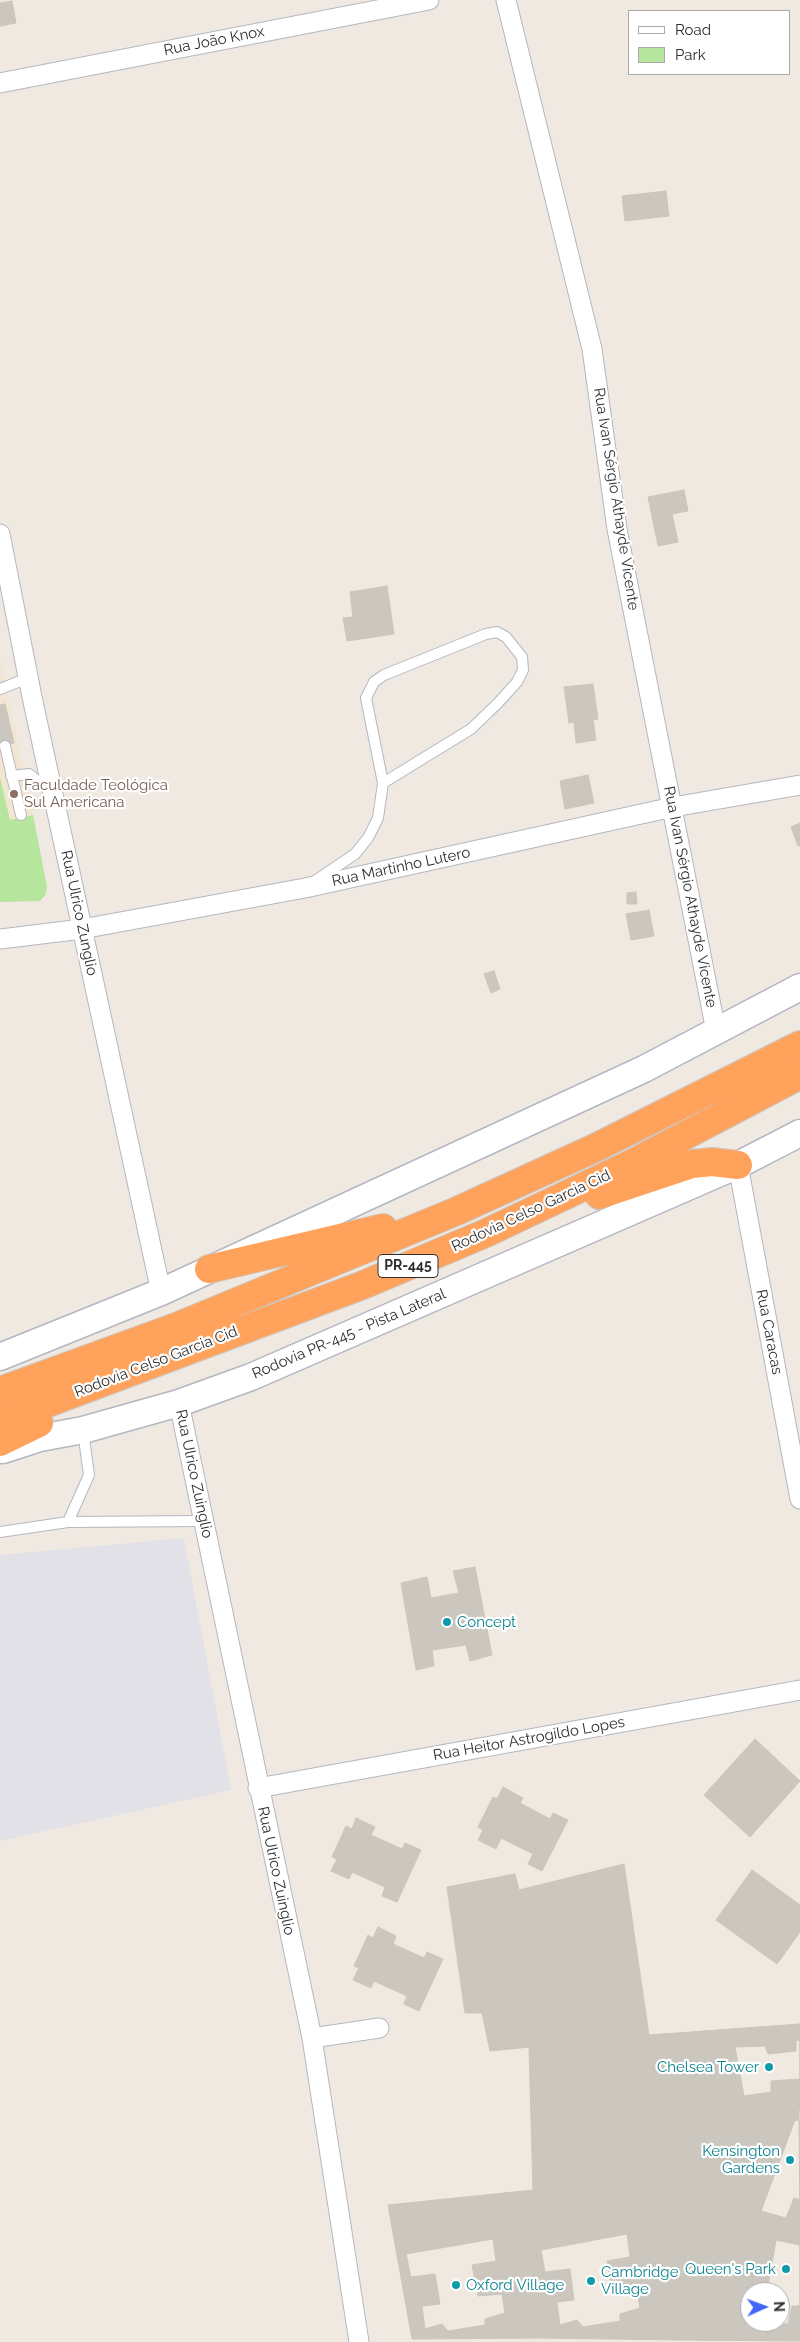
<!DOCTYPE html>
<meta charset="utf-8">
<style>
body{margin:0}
#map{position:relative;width:800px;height:2342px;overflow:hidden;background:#efe9e1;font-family:Raleway,sans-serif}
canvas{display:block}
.legend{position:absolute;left:628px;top:10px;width:162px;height:65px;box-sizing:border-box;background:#fff;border:1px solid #ababab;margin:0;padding:6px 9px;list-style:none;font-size:15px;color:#2e2e2e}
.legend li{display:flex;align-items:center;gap:10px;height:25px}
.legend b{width:25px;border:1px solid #ababab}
.north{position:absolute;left:740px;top:2282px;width:50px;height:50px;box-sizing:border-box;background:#fff;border:1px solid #ababab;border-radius:50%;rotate:88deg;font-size:14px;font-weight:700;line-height:20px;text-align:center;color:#2e2e2e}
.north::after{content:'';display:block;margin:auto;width:18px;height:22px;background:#4264fb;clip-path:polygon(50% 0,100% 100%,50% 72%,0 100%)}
</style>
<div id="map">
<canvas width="800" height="2342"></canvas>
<ul class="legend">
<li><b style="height:6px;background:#fff"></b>Road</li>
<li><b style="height:14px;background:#b6e59e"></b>Park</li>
</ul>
<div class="north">N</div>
</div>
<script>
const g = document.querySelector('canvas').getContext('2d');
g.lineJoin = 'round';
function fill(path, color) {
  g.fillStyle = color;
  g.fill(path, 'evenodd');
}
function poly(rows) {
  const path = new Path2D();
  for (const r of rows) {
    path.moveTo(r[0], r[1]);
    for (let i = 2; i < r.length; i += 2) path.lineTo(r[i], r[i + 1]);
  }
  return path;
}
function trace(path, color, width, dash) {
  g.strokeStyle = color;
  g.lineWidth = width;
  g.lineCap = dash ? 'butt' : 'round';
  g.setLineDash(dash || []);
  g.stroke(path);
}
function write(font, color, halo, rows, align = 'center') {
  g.font = font + ' Raleway,sans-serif';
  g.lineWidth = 4.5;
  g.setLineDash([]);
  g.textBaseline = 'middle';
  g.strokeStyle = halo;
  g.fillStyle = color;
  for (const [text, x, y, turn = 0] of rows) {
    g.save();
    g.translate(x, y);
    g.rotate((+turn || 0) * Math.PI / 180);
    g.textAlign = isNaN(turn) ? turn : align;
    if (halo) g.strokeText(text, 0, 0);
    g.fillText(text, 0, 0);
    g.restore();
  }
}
const industrial = poly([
 [184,1538,231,1790,0,1841,0,1555]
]);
const education = poly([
 [0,658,46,880,46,894,40,901,0,902]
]);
const green = poly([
 [0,777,10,820,33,815,47,887,46,894,40,901,0,902]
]);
const building = poly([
 [12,1,16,23,0,26,0,3,12,1],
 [666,191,669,216,625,221,622,196,666,191],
 [684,490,688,511,672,514,678,542,658,546,648,497,684,490],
 [387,586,394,634,347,641,343,618,353,617,350,592,387,586],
 [593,684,598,719,593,720,596,740,576,743,574,722,569,723,564,687,593,684],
 [5,704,14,743,0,747,0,705,5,704],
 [588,775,594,803,565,809,560,781,588,775],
 [800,823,800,845,798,846,791,827,800,823],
 [636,892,637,904,627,904,627,893,636,892],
 [649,910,654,936,631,940,626,914,649,910],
 [494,971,500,989,491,993,484,974,494,971],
 [475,1567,492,1655,470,1661,466,1645,432,1650,434,1666,416,1670,401,1583,427,1577,431,1598,459,1593,453,1571,475,1567],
 [755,1739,800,1781,750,1837,704,1795,755,1739],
 [503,1787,523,1798,520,1803,550,1819,553,1813,568,1820,542,1871,528,1864,533,1854,501,1838,496,1849,478,1840,483,1830,478,1827,493,1797,497,1799,503,1787],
 [356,1818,375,1827,371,1835,402,1849,405,1843,421,1850,397,1902,382,1896,385,1887,352,1872,349,1879,331,1871,337,1859,332,1857,346,1826,352,1829,356,1818],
 [624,1864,649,2035,490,2051,482,2013,465,2013,447,1887,515,1874,519,1890,624,1864],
 [752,1870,800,1905,800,1932,777,1964,716,1920,752,1870],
 [378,1927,396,1936,393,1944,424,1958,427,1952,443,1959,419,2011,404,2004,407,1996,374,1981,371,1988,353,1980,359,1968,354,1966,368,1935,373,1938,378,1927],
 [800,2024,800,2110,659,2128,649,2035,800,2024],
 [649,2035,680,2340,539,2338,412,2339,388,2205,533,2190,529,2047,649,2035],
 [800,2040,800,2086,800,2079,771,2081,771,2092,744,2096,735,2047,765,2046,768,2054,796,2051,796,2041,800,2040],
 [799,2110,800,2230,667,2208,659,2128,799,2110],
 [795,2120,800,2121,800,2200,794,2198,786,2218,761,2211,795,2120],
 [667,2208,800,2230,800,2341,680,2340,667,2208],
 [750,2292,780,2292,780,2322,750,2322,750,2292],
 [627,2234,630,2257,607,2261,612,2292,637,2290,640,2308,620,2314,620,2321,583,2327,577,2320,560,2325,557,2302,574,2300,570,2269,545,2272,541,2250,627,2234],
 [493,2239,496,2261,472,2265,478,2296,502,2294,505,2313,485,2319,485,2325,448,2331,442,2324,425,2329,422,2306,440,2304,435,2274,411,2277,406,2254,493,2239],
 [776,2240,800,2245,800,2306,792,2306,788,2324,761,2323,780,2322,780,2292,767,2292,776,2240]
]);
const lane = poly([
 [0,689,28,678],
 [5,746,21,815],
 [11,776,29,774,49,790],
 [315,881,355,854,368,838,378,818,383,783,366,698,374,682,384,675,486,634,497,632,506,637,522,657,523,670,517,682,498,703,471,729,383,783],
 [68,1522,203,1521],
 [0,1532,68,1522,89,1475,83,1431]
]);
const street = poly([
 [506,0,592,349,617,529,716,1031],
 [0,83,429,0],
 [0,534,32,697,161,1292],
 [0,939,82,929,305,888,673,807,800,785],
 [738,1165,800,1499],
 [179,1403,312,2038,359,2342],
 [258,1788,800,1690],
 [312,2038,379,2028]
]);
const secondary = poly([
 [0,1357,161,1292,644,1069,800,987],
 [3,1450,40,1438,83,1430,179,1403,251,1377,738,1165,800,1133]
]);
const highway = poly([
 [599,1195,692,1164,712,1162,738,1165],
 [209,1269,383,1228],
 [0,1391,176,1327,457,1211,597,1147,800,1045],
 [0,1421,363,1285,486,1233,631,1164,800,1075],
 [0,1442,39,1423]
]);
const markers = [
 [14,794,5,"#8d6e63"],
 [447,1622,5,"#0f9aa8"],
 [769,2067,5,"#0f9aa8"],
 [790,2160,5,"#0f9aa8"],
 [786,2269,5,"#0f9aa8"],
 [591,2281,5,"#0f9aa8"],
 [456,2285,5,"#0f9aa8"]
];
const shields = [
 [408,1266,60]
];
const shieldNames = [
 ["PR-445",408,1266]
];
const streetNames = [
 ["Rua João Knox",214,41,-11],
 ["Rua Ivan Sérgio Athayde Vicente",616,499,81],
 ["Rua Martinho Lutero",401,867,-12],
 ["Rua Ivan Sérgio Athayde Vicente",690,897,79],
 ["Rua Ulrico Zunglio",79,913,78],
 ["Rodovia Celso Garcia Cid",531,1211,-25],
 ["Rua Caracas",769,1332,79],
 ["Rodovia PR-445 - Pista Lateral",349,1334,-23],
 ["Rodovia Celso Garcia Cid",156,1362,-21],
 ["Rua Ulrico Zuinglio",194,1474,78],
 ["Rua Heitor Astrogildo Lopes",529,1739,-10],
 ["Rua Ulrico Zuinglio",276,1871,78]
];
const educationNames = [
 ["Faculdade Teológica",24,785],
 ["Sul Americana",24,802]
];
const cultureNames = [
 ["Concept",457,1622],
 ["Chelsea Tower",759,2067,"right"],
 ["Kensington",780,2151,"right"],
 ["Gardens",780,2168,"right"],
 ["Queen's Park",776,2269,"right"],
 ["Cambridge",601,2272],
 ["Village",601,2289],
 ["Oxford Village",466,2285]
];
fill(industrial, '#e3e1e8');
fill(education, '#f0e6d1');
fill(green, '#b6e59e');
fill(building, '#cbc7bf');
trace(building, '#cbc5ba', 1);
trace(lane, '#b4b7c1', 12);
trace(street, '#b4b7c1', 21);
trace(secondary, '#b4b7c1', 29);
trace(highway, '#c9c9c9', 30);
trace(lane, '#fff', 10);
trace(street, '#fff', 19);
trace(secondary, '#fff', 26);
trace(highway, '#ffa35c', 28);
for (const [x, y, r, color] of markers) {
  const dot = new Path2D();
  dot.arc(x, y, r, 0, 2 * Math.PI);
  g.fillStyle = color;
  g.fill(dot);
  trace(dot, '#fff', 2);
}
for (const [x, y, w] of shields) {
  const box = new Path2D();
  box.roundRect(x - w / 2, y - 11.5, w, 23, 4);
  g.fillStyle = '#fff';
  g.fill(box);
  trace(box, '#2e2e2e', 1);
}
write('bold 14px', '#2e2e2e', null, shieldNames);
write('15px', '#2e2e2e', '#fff', streetNames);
write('15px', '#785e54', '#fff', educationNames, 'left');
write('15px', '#0d838f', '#fff', cultureNames, 'left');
</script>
